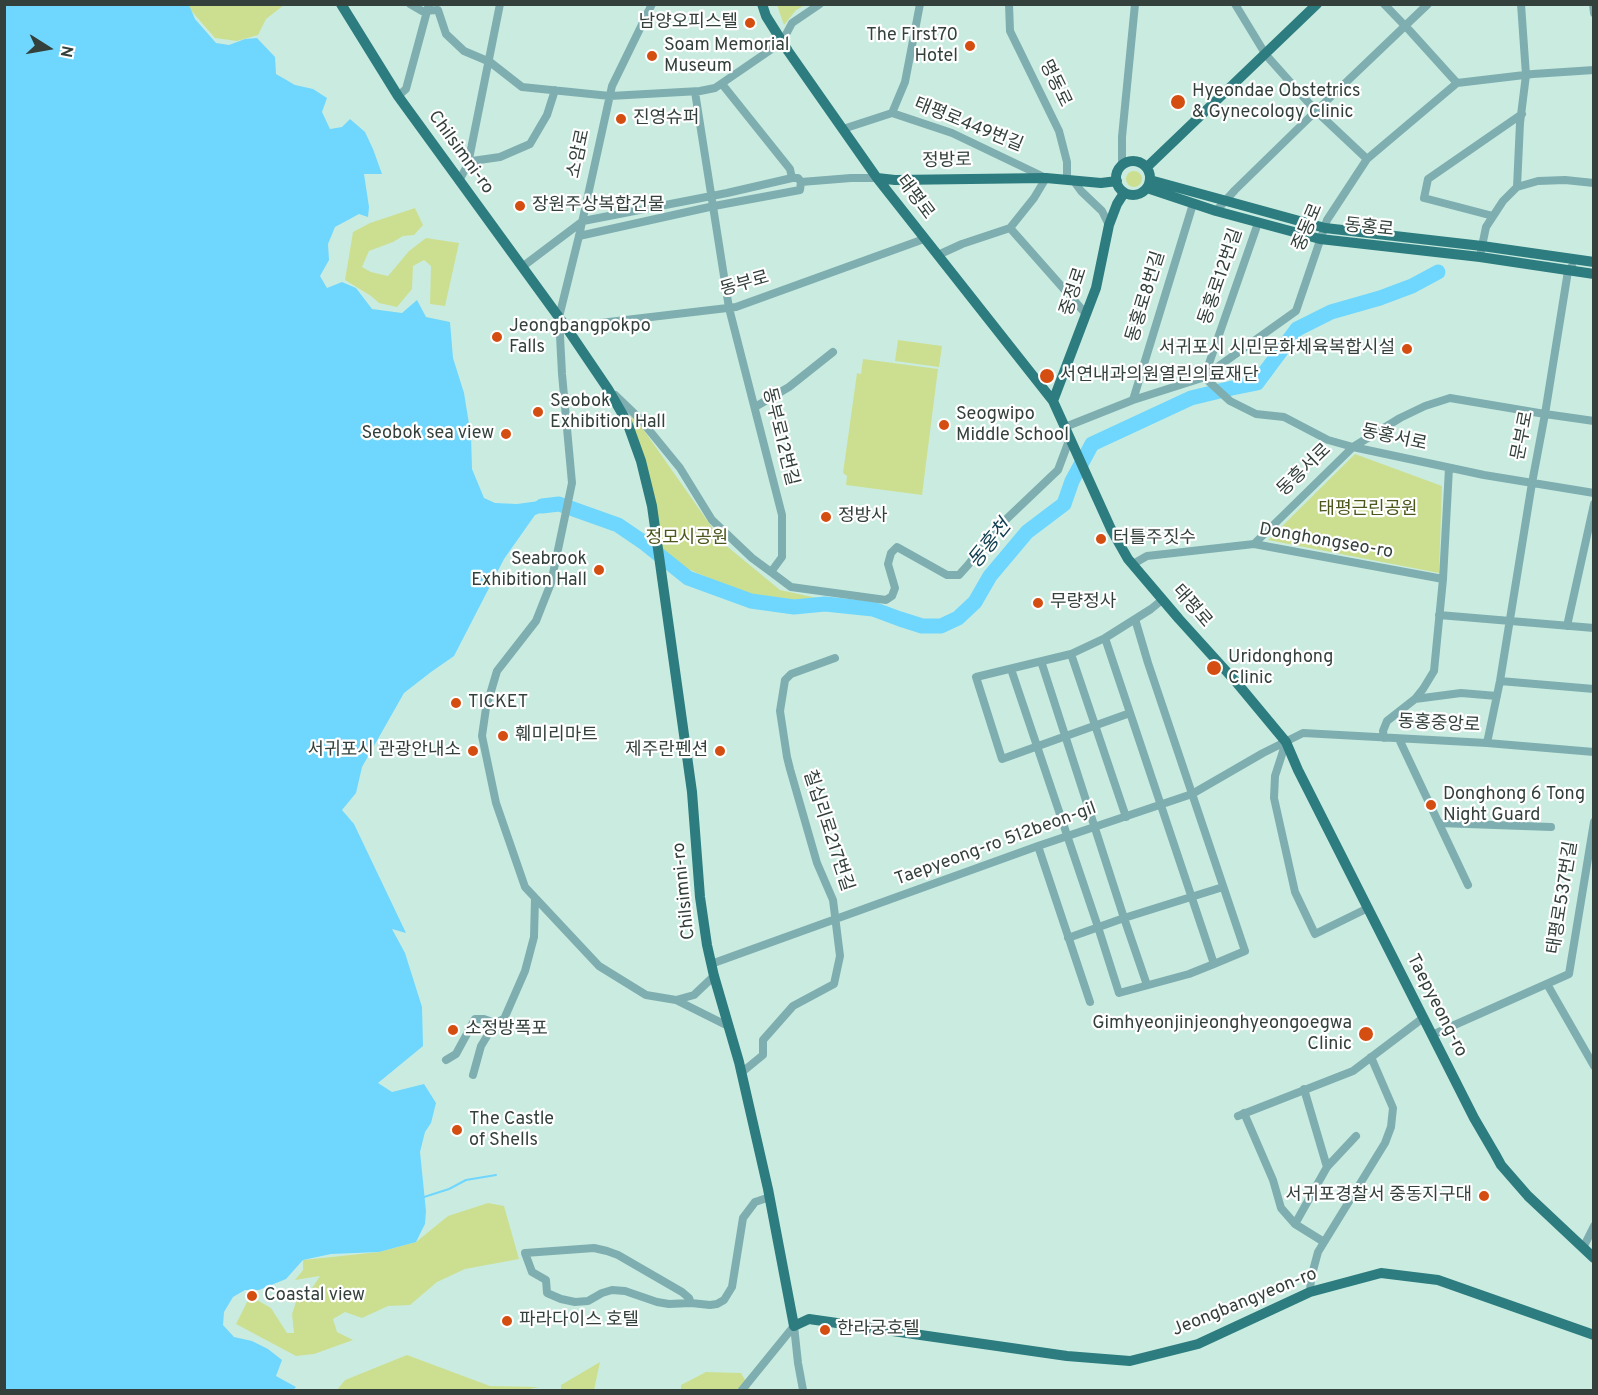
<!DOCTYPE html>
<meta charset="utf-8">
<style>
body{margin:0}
#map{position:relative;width:1598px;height:1395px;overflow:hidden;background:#caece0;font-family:Overpass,sans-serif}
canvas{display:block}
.frame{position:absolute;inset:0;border:6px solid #33403b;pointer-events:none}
.north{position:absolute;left:18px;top:18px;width:60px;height:60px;-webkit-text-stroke:4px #fff;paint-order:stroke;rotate:101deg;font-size:16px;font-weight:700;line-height:24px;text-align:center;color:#33403b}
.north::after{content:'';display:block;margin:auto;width:21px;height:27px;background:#33403b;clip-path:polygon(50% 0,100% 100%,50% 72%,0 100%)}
</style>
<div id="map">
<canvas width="1598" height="1395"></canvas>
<div class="frame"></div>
<div class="north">N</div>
</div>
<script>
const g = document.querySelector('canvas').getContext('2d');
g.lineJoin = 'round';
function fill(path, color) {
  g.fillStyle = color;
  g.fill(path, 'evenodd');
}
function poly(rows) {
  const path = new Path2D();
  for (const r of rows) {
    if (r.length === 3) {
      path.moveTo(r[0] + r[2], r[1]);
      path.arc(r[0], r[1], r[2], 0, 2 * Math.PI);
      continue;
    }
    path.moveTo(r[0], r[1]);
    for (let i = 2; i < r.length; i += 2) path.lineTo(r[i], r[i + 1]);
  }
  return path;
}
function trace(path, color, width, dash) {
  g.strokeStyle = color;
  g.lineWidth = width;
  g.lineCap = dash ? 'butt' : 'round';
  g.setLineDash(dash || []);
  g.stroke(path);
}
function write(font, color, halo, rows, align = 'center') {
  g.font = font + ' Overpass,"Noto Sans KR",sans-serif';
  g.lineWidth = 4.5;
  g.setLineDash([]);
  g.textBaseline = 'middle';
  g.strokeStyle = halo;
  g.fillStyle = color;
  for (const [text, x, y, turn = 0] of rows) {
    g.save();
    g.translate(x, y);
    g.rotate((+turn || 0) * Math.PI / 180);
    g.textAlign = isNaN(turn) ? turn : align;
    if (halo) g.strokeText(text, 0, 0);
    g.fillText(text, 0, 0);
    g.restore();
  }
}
const green = poly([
 [189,4,284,5,266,19,258,35,237,41,215,38,188,7],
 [777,5,777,4,805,5,796,10,784,25],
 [1134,179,8],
 [415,208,423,225,414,235,403,236,393,242,369,251,362,267,371,272,388,276,409,251,426,238,459,243,445,306,430,304,431,266,424,260,413,266,412,289,397,307,379,303,371,296,345,280,353,232,370,223],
 [898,340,942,346,939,367,895,361],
 [863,359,938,369,922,495,846,485,847,476,843,473,857,373,861,374],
 [629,409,723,543,780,590,864,608,756,599,663,558],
 [1355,454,1442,486,1439,573,1268,540],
 [488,1203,504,1206,519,1259,465,1269,437,1282,410,1305,388,1306,362,1318,345,1312,333,1319,337,1332,353,1340,314,1354,296,1356,236,1324,250,1296,271,1308,287,1333,294,1333,292,1314,298,1296,310,1291,320,1276,295,1280,303,1270,303,1260,379,1252,416,1242,448,1216],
 [407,1355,490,1386,539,1387,525,1390,337,1390,345,1380],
 [600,1362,594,1390,561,1390,561,1385],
 [706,1372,741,1373,751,1390,681,1390,681,1385]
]);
const water = poly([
 [5,4,189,5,195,19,216,43,229,45,245,39,257,38,275,57,276,74,295,85,313,89,327,98,322,112,330,129,342,127,350,119,365,132,373,149,382,174,364,174,369,207,368,217,359,214,335,227,328,244,329,260,320,276,327,288,342,282,356,288,372,309,402,313,417,300,426,317,450,322,453,358,464,393,471,436,472,469,484,498,495,503,517,504,561,498,562,505,535,515,504,559,454,656,431,672,404,693,362,767,356,793,342,810,354,824,406,933,392,929,405,953,422,1007,423,1046,378,1083,392,1092,424,1084,436,1103,431,1123,425,1132,420,1152,426,1211,425,1224,416,1242,379,1252,331,1254,303,1260,286,1279,259,1290,245,1290,233,1297,224,1312,223,1325,234,1337,252,1341,268,1349,282,1360,276,1376,296,1387,293,1390,5,1390]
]);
const stream = poly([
 [424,1197,449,1189,466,1180,496,1175]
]);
const river = poly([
 [542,506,559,504,618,525,643,542,688,578,751,601,794,607,825,604,873,609,900,619,922,626,941,626,958,618,975,602,990,576,1027,532,1064,504,1072,481,1092,444,1191,398,1232,388,1257,383,1297,329,1331,312,1380,298,1412,286,1438,272]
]);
const minor = poly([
 [410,4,422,11,438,10,446,34,464,51,490,62,522,87,610,96,700,91,715,88,782,42,792,23,820,4],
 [652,4,612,86,579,236,559,317,562,374,572,483,551,583,536,621,497,671,486,708,482,736,496,803,525,887,599,966,646,995,676,1000,728,1026],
 [1009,4,1010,31,1059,131,1067,162,1067,179],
 [1235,4,1266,55,1316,111,1367,159],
 [1384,4,1410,31,1457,83],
 [1593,4,1594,13],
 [722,84,790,169,792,178],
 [695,92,729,308,782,515,782,557,771,572],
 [398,96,406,89,429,4],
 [892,113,905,82,920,4],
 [843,129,892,113,952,133,1046,178,1034,198,1010,228,962,244,938,255],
 [468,160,472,161,500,157,530,144,547,115,555,90],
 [1122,165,1122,137,1135,4],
 [1073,180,1081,191,1102,211,1109,225],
 [459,181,468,164,500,4],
 [801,182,851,178,877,178],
 [1517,187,1520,123,1526,75,1521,4],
 [1216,211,1235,190,1316,111,1428,4],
 [1493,216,1424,198,1428,179,1522,114],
 [1010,228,1086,314],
 [579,236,714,206,800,190,801,182],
 [1481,251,1486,227,1503,201,1517,187,1538,181,1565,180,1594,183],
 [522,267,583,221,727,193,792,178,798,178,801,182],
 [566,327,736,307,924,239],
 [1205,375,1258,223],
 [1204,377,1230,401,1256,414,1284,417,1328,440,1353,447,1484,475,1594,493],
 [615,395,640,419,680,468,712,520,752,558,771,572,791,587,886,600,892,596,895,588,888,564,891,553,897,547,947,575,959,575,968,565,996,529,1058,470,1070,438],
 [1133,400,1193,204],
 [755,407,789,387,833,352],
 [1065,427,1133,400,1202,378,1296,311,1327,220,1367,159,1457,83,1533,74,1594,70],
 [1254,544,1353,447,1400,418,1425,406,1450,398,1545,414,1594,421],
 [1133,564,1147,556,1254,544,1443,579],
 [1439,615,1594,628],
 [1567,626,1594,504],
 [1105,638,1214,964],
 [1071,654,1126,817],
 [1041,661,1124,918,1147,985],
 [1011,669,1098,927,1119,993,1189,974,1214,964,1245,951,1148,663,1135,619],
 [1500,681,1594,689],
 [1415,699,1461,693,1497,696],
 [1130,713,1002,759,976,677,1071,654,1105,638,1151,609,1162,600],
 [1384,738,1383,731,1387,721,1415,699,1423,689,1434,671,1443,579,1449,468],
 [1399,739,1468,885],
 [1286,742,1275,776,1274,798,1295,892,1315,934,1368,908],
 [1487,743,1500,681,1532,483,1545,414,1568,271,1572,266],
 [1439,823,1551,827],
 [1038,846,1090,1002],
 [1068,938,1124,918,1223,887],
 [711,964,1038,846,1192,794,1263,753,1303,733,1487,743,1594,752],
 [1547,984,1594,1066],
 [676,1000,694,995,714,976],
 [1432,1035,1569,974,1594,822],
 [446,1060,456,1054,475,1019,484,1019,495,1023],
 [741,1073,763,1055,763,1040,793,1006,834,984,840,956,833,900,817,863,790,769,787,757,780,711,785,680,791,674,835,658],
 [473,1075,481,1046,495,1023,504,1019,525,971,534,937,535,898],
 [1304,1089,1327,1167],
 [1244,1113,1273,1180,1281,1208,1295,1224,1324,1242],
 [1238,1116,1353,1071,1423,1018],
 [1295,1224,1327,1167,1356,1136],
 [1583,1248,1594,1226],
 [1310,1292,1311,1278,1318,1252,1385,1143,1391,1127,1393,1108,1371,1057],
 [691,1303,689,1298,682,1292,618,1255,607,1251,594,1248,525,1253,532,1272,546,1280,547,1293,561,1299,575,1302,588,1301,602,1293,612,1290,625,1291,657,1302,669,1304,691,1303,710,1305,717,1304,724,1300,732,1287,743,1218,755,1202,770,1197],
 [794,1326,798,1363,803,1390],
 [742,1390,794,1326]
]);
const major = poly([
 [341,4,398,96,566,327,608,389,627,422,641,461,652,506,692,792,700,897,707,945,714,976,739,1062,768,1189,794,1326,809,1319,1067,1356,1130,1361,1198,1344,1310,1292,1381,1273,1438,1280,1594,1335],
 [762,4,766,16,788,51,877,178,1053,401,1111,529,1128,559,1179,619,1237,683,1286,742,1298,770,1474,1118,1495,1154,1501,1165,1528,1196,1594,1258],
 [1133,178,17],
 [1147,167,1317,4],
 [877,178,895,180,1046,178,1101,183,1117,181],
 [1150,180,1325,228,1482,246,1594,262],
 [1147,188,1216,211,1320,239,1480,257,1594,274],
 [1053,401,1096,288,1109,225,1117,204,1124,193]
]);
const markers = [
 [750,23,6,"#d44e12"],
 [970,46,6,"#d44e12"],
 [652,56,6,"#d44e12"],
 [1178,102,8,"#d44e12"],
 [621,119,6,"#d44e12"],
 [520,206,6,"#d44e12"],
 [497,337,6,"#d44e12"],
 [1407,349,6,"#d44e12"],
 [1047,376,8,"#d44e12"],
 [538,412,6,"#d44e12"],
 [944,425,6,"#d44e12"],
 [506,434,6,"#d44e12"],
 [826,517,6,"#d44e12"],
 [1101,539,6,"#d44e12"],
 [599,570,6,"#d44e12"],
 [1038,603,6,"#d44e12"],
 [1214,668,8,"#d44e12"],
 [456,703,6,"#d44e12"],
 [503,736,6,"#d44e12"],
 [473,751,6,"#d44e12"],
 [720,751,6,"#d44e12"],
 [1431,805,6,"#d44e12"],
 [453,1030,6,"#d44e12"],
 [1366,1034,8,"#d44e12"],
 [457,1130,6,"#d44e12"],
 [1484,1196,6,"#d44e12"],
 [252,1296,6,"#d44e12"],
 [507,1321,6,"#d44e12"],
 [825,1330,6,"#d44e12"]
];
const poiNames = [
 ["남양오피스텔",738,23,"right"],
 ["The First70",958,36,"right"],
 ["Hotel",958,57,"right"],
 ["Soam Memorial",664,46],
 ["Museum",664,67],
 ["Hyeondae Obstetrics",1192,92],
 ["& Gynecology Clinic",1192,113],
 ["진영슈퍼",633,119],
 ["장원주상복합건물",532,206],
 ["Jeongbangpokpo",509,327],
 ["Falls",509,348],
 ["서귀포시 시민문화체육복합시설",1395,349,"right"],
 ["서연내과의원열린의료재단",1060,376],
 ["Seobok",550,402],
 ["Exhibition Hall",550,423],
 ["Seogwipo",956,415],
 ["Middle School",956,436],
 ["Seobok sea view",494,434,"right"],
 ["정방사",838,517],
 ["터틀주짓수",1113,539],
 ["Seabrook",587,560,"right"],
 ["Exhibition Hall",587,581,"right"],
 ["무량정사",1050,603],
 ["Uridonghong",1228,658],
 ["Clinic",1228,679],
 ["TICKET",468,703],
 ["훼미리마트",515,736],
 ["서귀포시 관광안내소",461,751,"right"],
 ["제주란펜션",708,751,"right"],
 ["Donghong 6 Tong",1443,795],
 ["Night Guard",1443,816],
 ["Gimhyeonjinjeonghyeongoegwa",1352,1024,"right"],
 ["Clinic",1352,1045,"right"],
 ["소정방폭포",465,1030],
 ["The Castle",469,1120],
 ["of Shells",469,1141],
 ["서귀포경찰서 중동지구대",1472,1196,"right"],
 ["Coastal view",264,1296],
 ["파라다이스 호텔",519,1321],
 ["한라궁호텔",837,1330]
];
const streetNames = [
 ["명동로",1054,84,64],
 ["태평로449번길",968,126,22],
 ["Chilsimni-ro",460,153,54],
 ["소암로",580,154,-78],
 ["정방로",947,162,-1],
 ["태평로",914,198,53],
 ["중동로",1309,228,-67],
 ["동홍로",1369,229,6],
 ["동홍로12번길",1222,277,-71],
 ["동부로",745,285,-16],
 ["중정로",1075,292,-72],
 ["동홍로8번길",1147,297,-73],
 ["문부로",1524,436,-79],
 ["동부로12번길",779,437,76],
 ["동홍서로",1394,439,12],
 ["동흥서로",1305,471,-44],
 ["Donghongseo-ro",1326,542,10],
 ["태평로",1191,607,49],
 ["동홍중앙로",1439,725,3],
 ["칠십리로217번길",827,831,72],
 ["Taepyeong-ro 512beon-gil",996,845,-20],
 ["Chilsimni-ro",685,891,-96],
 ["태평로537번길",1564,898,-81],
 ["Taepyeong-ro",1436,1006,63],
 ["Jeongbangyeon-ro",1245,1303,-22]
];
const parkNames = [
 ["태평근린공원",1368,510],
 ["정모시공원",687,539]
];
const waterNames = [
 ["동홍천",991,545,-51]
];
fill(green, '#ccdf91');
fill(water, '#6fd6fe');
trace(stream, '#6fd6fe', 2);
trace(river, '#6fd6fe', 15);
trace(minor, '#7faeb0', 8);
trace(major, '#2d7c7f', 10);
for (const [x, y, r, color] of markers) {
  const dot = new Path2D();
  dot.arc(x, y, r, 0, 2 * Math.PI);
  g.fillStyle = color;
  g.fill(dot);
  trace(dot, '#fff', 2);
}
write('18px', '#33403b', '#fff', poiNames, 'left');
write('18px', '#33403b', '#fff', streetNames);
write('18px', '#4b571b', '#fff', parkNames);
write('italic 20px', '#134152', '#fff', waterNames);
</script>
